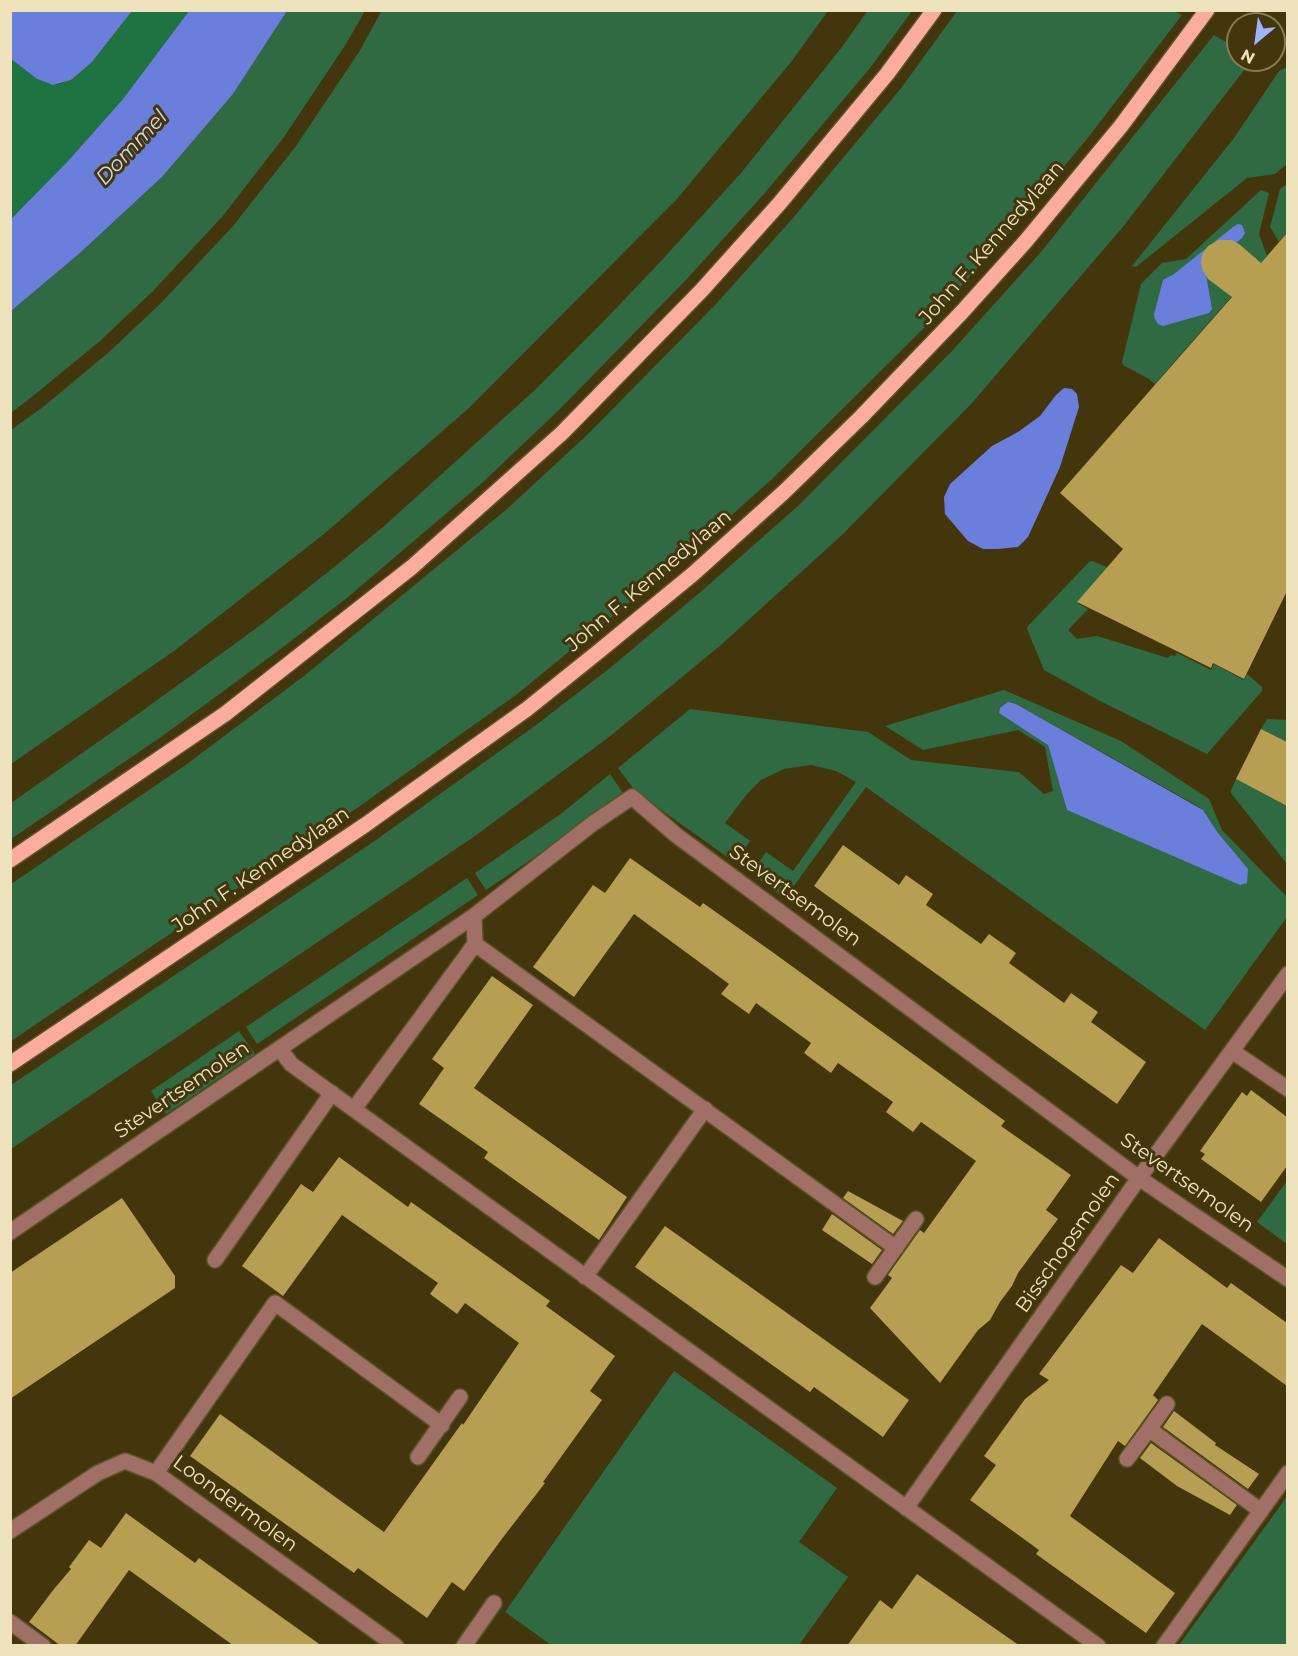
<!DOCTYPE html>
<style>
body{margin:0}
#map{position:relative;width:1298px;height:1656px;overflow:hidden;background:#43360c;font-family:Montserrat,sans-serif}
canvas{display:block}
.frame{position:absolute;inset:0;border:12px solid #eee2bd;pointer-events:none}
.north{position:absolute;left:1226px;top:12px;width:60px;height:60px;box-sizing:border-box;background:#43360c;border:2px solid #877b53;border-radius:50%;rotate:209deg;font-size:16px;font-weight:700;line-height:24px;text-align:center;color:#eee2bd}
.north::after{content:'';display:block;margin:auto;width:21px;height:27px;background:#a0b3fd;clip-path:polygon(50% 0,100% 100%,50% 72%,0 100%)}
</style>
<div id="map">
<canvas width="1298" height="1656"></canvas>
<div class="frame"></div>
<div class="north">N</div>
</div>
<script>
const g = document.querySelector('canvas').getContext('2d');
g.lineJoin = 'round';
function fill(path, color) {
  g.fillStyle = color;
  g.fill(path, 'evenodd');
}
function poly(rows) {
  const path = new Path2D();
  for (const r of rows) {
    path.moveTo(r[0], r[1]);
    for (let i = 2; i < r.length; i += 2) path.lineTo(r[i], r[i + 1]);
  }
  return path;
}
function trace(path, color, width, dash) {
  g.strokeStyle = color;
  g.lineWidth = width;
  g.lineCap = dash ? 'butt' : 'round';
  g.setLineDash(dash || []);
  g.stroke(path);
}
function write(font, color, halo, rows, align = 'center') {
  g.font = font + ' Montserrat,sans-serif';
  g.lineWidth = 6;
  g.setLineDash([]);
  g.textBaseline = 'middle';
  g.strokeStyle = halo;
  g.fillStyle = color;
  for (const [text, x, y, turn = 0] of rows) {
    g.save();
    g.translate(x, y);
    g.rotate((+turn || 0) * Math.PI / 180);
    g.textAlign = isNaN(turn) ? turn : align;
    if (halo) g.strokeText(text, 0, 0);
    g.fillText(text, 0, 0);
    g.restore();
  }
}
const green = poly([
 [382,10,828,11,791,62,677,199,469,408,324,534,174,651,11,764,11,430,43,407,109,352,161,303,233,226,296,146,359,52],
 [868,10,912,11,870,68,764,194,685,281,559,410,482,483,348,597,278,651,161,737,11,839,11,803,142,711,258,627,328,572,383,527,536,389,603,322,662,260,741,173,842,47],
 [287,11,365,11,346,44,284,137,222,217,153,291,100,341,33,396,11,413,11,311,80,253,163,176,233,94],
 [1174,11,1182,15,1087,139,1010,231,926,326,771,480,680,561,516,695,357,808,11,1041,11,884,187,764,304,676,507,509,588,434,716,304,793,218,902,87,957,11],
 [1214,35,1238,49,1238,60,1252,60,1122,228,972,403,843,534,721,645,609,737,475,836,11,1149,11,1085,376,840,536,725,610,668,704,589,799,505,952,351,1041,252],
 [1287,67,1287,164,1275,174,1247,178,1136,267,1132,266,1234,138,1279,71],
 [1287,184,1287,232,1279,242,1270,227,1280,189],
 [1261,190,1269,193,1259,234,1267,256,1155,384,1149,379,1123,365,1122,362,1141,284,1162,263,1186,259],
 [1174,274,1154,314,1163,281],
 [1092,561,1107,567,1077,603,1088,609,1069,629,1069,631,1077,639,1097,636,1168,658,1171,655,1175,656,1177,653,1211,670,1214,664,1244,680,1247,674,1262,687,1262,691,1207,754,1102,702,1044,670,1027,629,1028,626,1089,562],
 [1004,690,1121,741,1209,799,1222,830,1287,897,1287,917,1205,1030,866,787,785,898,756,877,755,868,766,852,793,871,856,782,836,771,811,765,784,769,761,780,747,794,725,823,750,841,739,857,730,859,636,792,618,768,690,709,868,732,911,760,1019,772,1044,794,1053,791,1045,747,1018,730,923,750,885,726],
 [1016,704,1194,804,1203,810,1218,833,1067,810,1048,745],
 [1268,719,1287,720,1287,742,1261,729,1266,721],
 [610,774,625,796,486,890,475,873,562,813],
 [1236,779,1287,806,1287,864,1231,793,1231,790],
 [467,878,478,895,257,1044,246,1027],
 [239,1031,255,1054,166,1114,151,1091],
 [1287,1181,1287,1244,1257,1222],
 [674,1371,837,1488,799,1542,848,1577,799,1645,551,1645,505,1612],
 [1287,1496,1287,1645,1179,1645,1281,1505]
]);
const forest = poly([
 [132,11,189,11,123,99,68,161,11,219,11,59,37,79,54,85,71,80,92,62]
]);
const water = poly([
 [11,10,132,10,132,11,92,62,71,80,53,85,37,79,11,59],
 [189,11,287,11,233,94,163,176,80,253,11,311,11,219,68,161,123,99],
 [1238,224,1242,225,1244,230,1245,233,1242,238,1205,269,1212,309,1209,313,1163,326,1158,324,1155,319,1154,314,1163,280,1174,274,1233,227],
 [1064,388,1072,389,1077,394,1079,407,1060,467,1028,537,1018,547,998,549,983,549,968,541,945,514,944,497,950,484,992,446,1018,432,1040,416,1056,395],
 [1008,702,1016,704,1203,810,1218,833,1248,869,1247,883,1240,885,1067,810,1048,745,999,713,1000,708]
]);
const building = poly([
 [1287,233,1287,591,1244,679,1213,663,1211,668,1077,602,1123,549,1060,493,1232,297,1208,279,1203,271,1201,263,1202,255,1208,246,1219,240,1232,240,1239,244,1261,263],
 [1261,729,1287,742,1287,806,1236,779],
 [843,845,899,885,906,875,933,894,926,905,981,944,989,934,1016,953,1009,963,1064,1003,1071,993,1098,1012,1091,1022,1146,1062,1117,1104,814,886],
 [630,858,700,907,703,903,771,951,1005,1121,1001,1126,1071,1175,1046,1210,1058,1219,1018,1273,1012,1286,1000,1302,990,1320,978,1330,940,1383,870,1308,892,1278,888,1275,920,1230,924,1233,976,1161,921,1122,913,1132,886,1112,893,1102,838,1063,831,1073,804,1053,811,1043,756,1003,749,1014,721,994,729,984,634,914,574,997,533,967,593,885,605,893],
 [492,976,533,1005,474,1088,627,1197,599,1240,484,1158,488,1152,419,1104,444,1068,432,1059],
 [1251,1090,1287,1117,1287,1166,1261,1202,1201,1159,1205,1154,1200,1151,1242,1092,1247,1096],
 [339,1157,408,1207,411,1202,550,1301,546,1306,615,1356,590,1391,602,1400,543,1482,545,1483,501,1540,464,1591,452,1582,427,1618,358,1568,354,1573,190,1456,220,1414,384,1532,462,1423,463,1425,519,1343,465,1303,457,1314,430,1294,438,1283,342,1215,283,1296,242,1266,301,1184,313,1192],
 [848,1191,903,1221,893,1234,843,1198],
 [122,1198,175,1276,175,1288,10,1399,10,1273],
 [832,1214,882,1250,872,1264,822,1230],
 [665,1226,909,1400,883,1437,814,1387,810,1392,635,1267],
 [1159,1238,1227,1288,1231,1283,1287,1323,1287,1386,1202,1324,1153,1395,1158,1400,1125,1446,1118,1441,1070,1516,1175,1593,1146,1633,1036,1554,1039,1550,970,1500,996,1465,984,1456,1025,1399,1049,1380,1039,1374,1121,1265,1133,1273],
 [1174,1411,1216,1443,1215,1445,1259,1474,1248,1489,1163,1427],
 [1151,1443,1237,1505,1230,1515,1177,1486,1140,1458],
 [126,1513,195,1563,199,1558,322,1646,234,1646,129,1570,75,1646,61,1646,29,1622,54,1589,71,1569,69,1567,89,1540,101,1548],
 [917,1574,1020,1646,847,1646,880,1600,892,1609]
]);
const minor = poly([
 [475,944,896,1248],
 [280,1049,291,1064,1098,1646],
 [1232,1051,1288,1089],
 [354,1109,475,944,474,916],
 [10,1232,474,916,592,824,632,797,676,835,1139,1178,1288,1279],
 [215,1260,332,1093],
 [585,1277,705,1109],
 [875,1277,916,1219],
 [1149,1429,1167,1404],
 [418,1457,460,1397],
 [1127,1459,1149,1429,1261,1511],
 [156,1473,275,1303,442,1425],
 [906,1508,1139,1178,1288,974],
 [10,1531,98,1473,125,1461,156,1473,396,1646],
 [10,1622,43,1646],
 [464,1646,494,1603],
 [1164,1646,1288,1473]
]);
const major = poly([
 [10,860,225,714,412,567,562,433,701,291,779,204,887,74,934,10],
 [10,1064,365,825,527,709,598,652,693,574,784,492,861,417,962,312,1025,242,1121,126,1207,10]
]);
const streetNames = [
 ["John F. Kennedylaan",992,243,-49],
 ["John F. Kennedylaan",649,581,-40],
 ["John F. Kennedylaan",261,870,-34],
 ["Stevertsemolen",795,896,36],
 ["Stevertsemolen",182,1090,-34],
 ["Stevertsemolen",1187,1183,35],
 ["Bisschopsmolen",1068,1243,-55],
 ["Loondermolen",235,1504,36]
];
const waterNames = [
 ["Dommel",132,148,-47]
];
fill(green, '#2f6a43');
fill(forest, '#1f7340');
fill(water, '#6a7fdb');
fill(building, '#b69e52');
trace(minor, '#5e5228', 18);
trace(major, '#5e5228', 18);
trace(minor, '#a07066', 15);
trace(major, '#fbac9c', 15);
write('20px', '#eee2bd', '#43360c', streetNames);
write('italic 21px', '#cfd7ef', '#43360c', waterNames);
</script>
